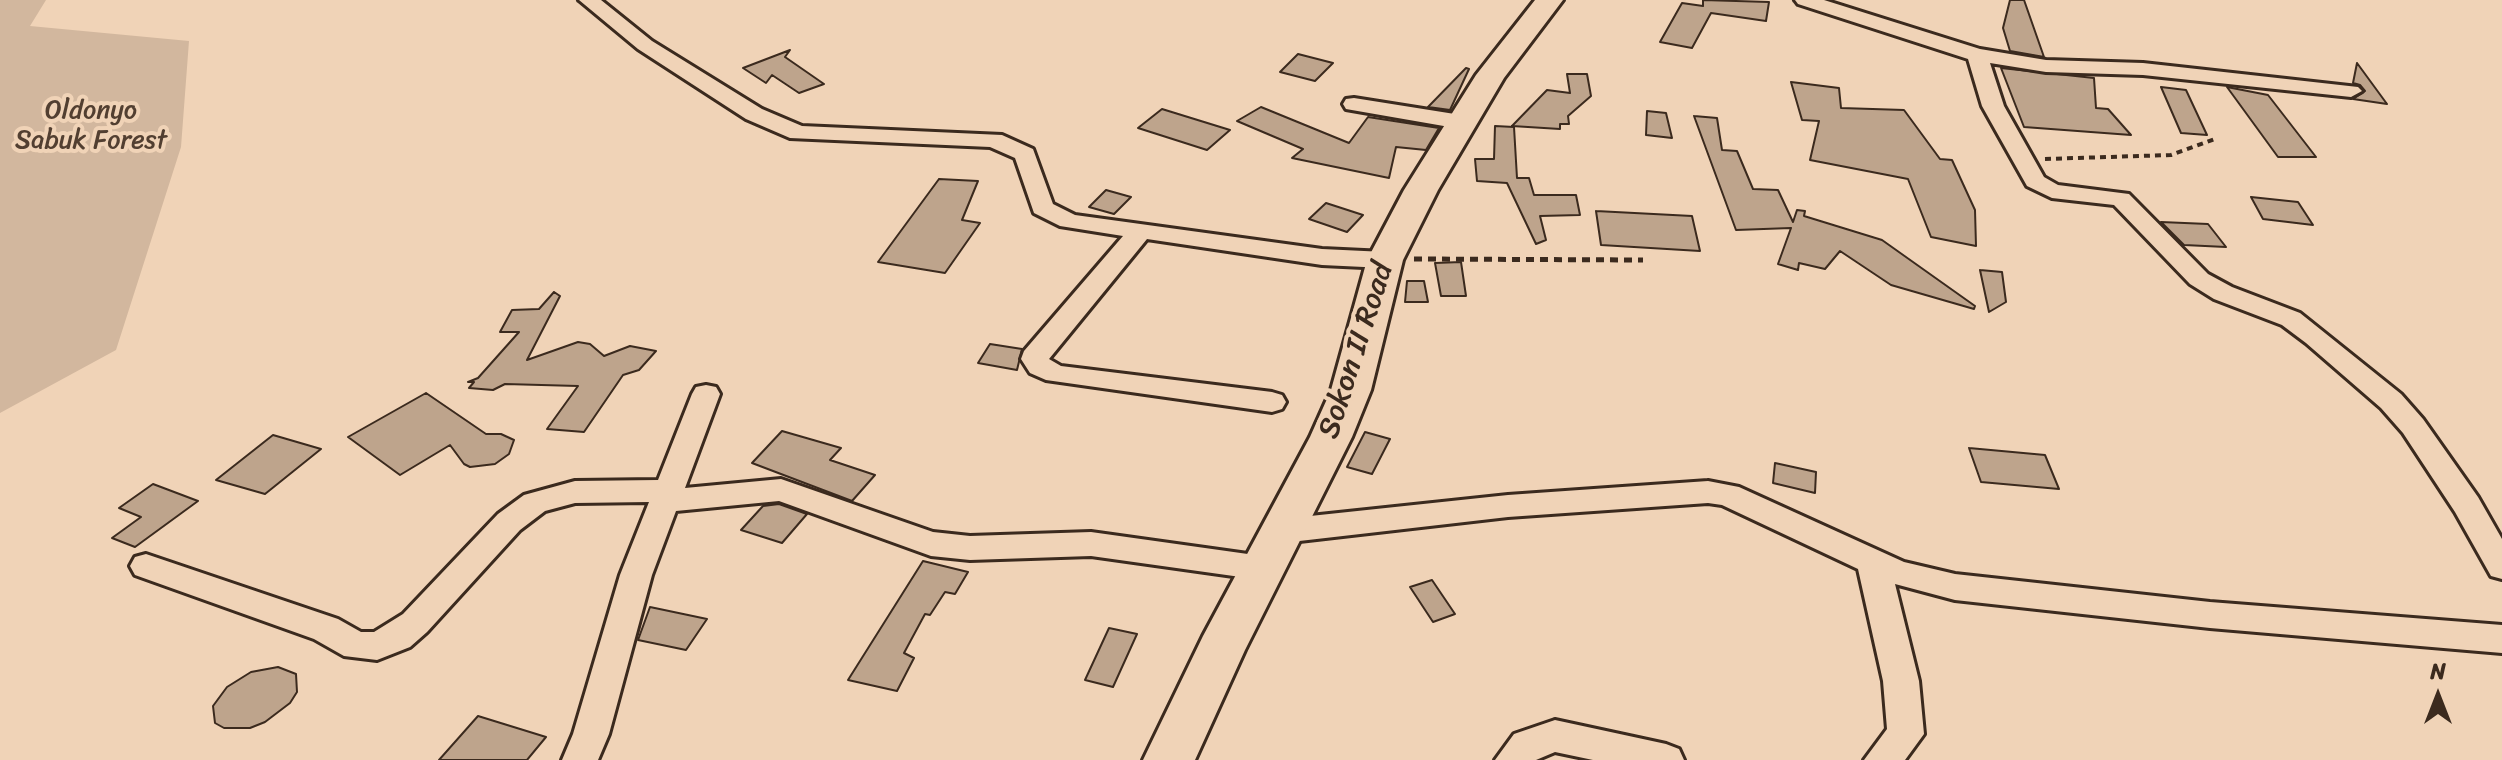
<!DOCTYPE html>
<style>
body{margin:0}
#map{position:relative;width:2502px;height:760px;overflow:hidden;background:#f0d3b7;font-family:Sriracha,sans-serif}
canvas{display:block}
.north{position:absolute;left:2398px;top:656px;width:80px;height:80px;-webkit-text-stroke:6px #f0d3b7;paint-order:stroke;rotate:0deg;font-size:22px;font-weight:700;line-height:32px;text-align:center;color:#3b2a1e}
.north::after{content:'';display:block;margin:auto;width:28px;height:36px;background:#3b2a1e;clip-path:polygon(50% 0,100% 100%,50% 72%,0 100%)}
</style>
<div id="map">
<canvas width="2502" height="760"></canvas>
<div class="north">N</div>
</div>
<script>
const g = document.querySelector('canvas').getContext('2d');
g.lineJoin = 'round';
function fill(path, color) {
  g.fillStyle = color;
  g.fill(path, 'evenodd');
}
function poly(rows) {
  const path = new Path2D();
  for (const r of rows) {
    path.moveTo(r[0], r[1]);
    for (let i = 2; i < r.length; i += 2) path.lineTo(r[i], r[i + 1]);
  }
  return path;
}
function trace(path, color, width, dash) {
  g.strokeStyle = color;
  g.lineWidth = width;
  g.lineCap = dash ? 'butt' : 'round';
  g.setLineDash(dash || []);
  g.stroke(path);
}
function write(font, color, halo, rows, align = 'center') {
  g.font = font + ' Sriracha,sans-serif';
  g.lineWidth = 8;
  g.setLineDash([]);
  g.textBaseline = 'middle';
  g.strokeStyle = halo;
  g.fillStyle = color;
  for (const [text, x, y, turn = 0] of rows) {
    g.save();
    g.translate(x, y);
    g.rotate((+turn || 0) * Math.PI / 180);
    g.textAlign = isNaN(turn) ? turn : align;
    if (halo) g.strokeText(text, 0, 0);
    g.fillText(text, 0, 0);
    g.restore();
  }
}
const green = poly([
 [0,0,46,0,30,26,189,41,181,147,116,350,0,413]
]);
const building = poly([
 [1703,0,1769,2,1766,21,1711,13,1692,48,1660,42,1682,3,1703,6,1703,0],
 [2010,0,2024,0,2044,57,2010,51,2003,28,2010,0],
 [790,50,785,57,824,84,799,93,772,75,766,83,743,68,790,50],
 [1298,54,1333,63,1315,81,1280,72,1298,54],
 [2357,63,2387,104,2353,99,2365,91,2360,85,2353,83,2357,63],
 [1466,68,1469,69,1450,110,1428,107,1466,68],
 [2001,68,2094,78,2096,108,2108,109,2131,135,2024,127,2001,68],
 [1567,74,1587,74,1591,96,1568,116,1569,124,1560,124,1560,129,1512,126,1547,90,1570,93,1567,74],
 [1791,82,1839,88,1841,108,1904,110,1940,159,1952,160,1975,210,1976,246,1931,237,1908,179,1810,160,1819,121,1802,120,1791,82],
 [2161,87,2186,90,2207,135,2181,133,2161,87],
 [2227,87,2268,95,2316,157,2278,157,2227,87],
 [1261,107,1349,143,1368,117,1439,128,1426,150,1396,147,1389,178,1292,158,1303,149,1237,121,1261,107],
 [1162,109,1230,130,1207,150,1138,128,1162,109],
 [1647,111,1666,113,1672,138,1646,135,1647,111],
 [1694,116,1717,118,1722,150,1737,151,1753,189,1778,190,1793,222,1797,210,1805,211,1804,216,1882,240,1975,306,1974,309,1891,285,1840,251,1825,269,1799,263,1798,270,1778,264,1791,228,1736,230,1694,116],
 [1495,126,1514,127,1517,178,1529,178,1534,195,1576,195,1580,215,1540,216,1546,240,1536,244,1507,183,1477,181,1475,159,1494,159,1495,126],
 [939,179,978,181,962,220,980,223,945,273,878,262,939,179],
 [1106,190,1131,197,1114,214,1089,207,1106,190],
 [2251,197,2298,202,2313,225,2263,219,2251,197],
 [1326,203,1363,215,1347,232,1309,219,1326,203],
 [1596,211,1692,216,1700,251,1601,245,1596,211],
 [2161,222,2208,224,2226,247,2184,245,2161,222],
 [1461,262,1466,296,1441,296,1435,263,1461,262],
 [1980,270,2002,272,2006,302,1989,312,1980,270],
 [1407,281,1424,281,1428,302,1405,302,1407,281],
 [554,292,560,296,527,360,578,342,590,344,604,356,630,346,656,351,639,370,623,375,584,432,547,429,578,386,505,384,493,390,469,388,474,382,468,382,478,378,519,332,500,332,512,310,539,309,554,292],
 [990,344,1022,349,1017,370,978,363,990,344],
 [426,393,486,434,501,434,514,440,509,454,495,464,470,467,464,464,450,445,400,475,348,437,426,393],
 [782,431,841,448,830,460,875,475,852,501,752,463,782,431],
 [1365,432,1390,439,1372,474,1347,467,1365,432],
 [273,435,321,449,265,494,216,480,273,435],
 [1969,448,2045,455,2059,489,1981,482,1969,448],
 [1775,463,1816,472,1815,493,1773,483,1775,463],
 [153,484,198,501,135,547,112,538,141,517,119,508,153,484],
 [779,504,807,514,782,543,741,530,763,506,779,504],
 [923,561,968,572,955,594,945,592,930,615,925,614,904,653,914,658,897,691,848,680,923,561],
 [1432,580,1455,614,1433,622,1410,587,1432,580],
 [650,607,707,619,686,650,638,640,650,607],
 [1109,628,1137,634,1113,687,1085,680,1109,628],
 [278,667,296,674,297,692,290,703,265,722,250,728,224,728,215,723,213,706,227,687,251,672,278,667],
 [478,716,546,737,527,760,439,760,478,716]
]);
const pathFar1 = poly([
 [2045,159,2171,155,2215,139]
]);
const path = poly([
 [1414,259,1643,260]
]);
const street = poly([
 [579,0,601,0,652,41,762,109,802,126,1002,135,1033,149,1053,204,1075,215,1322,249,1385,252,1398,260,1385,268,1322,265,1147,239,1049,359,1061,366,1272,392,1282,395,1286,402,1282,409,1272,412,1046,380,1030,373,1021,359,1024,351,1123,236,1060,226,1034,213,1015,158,990,147,790,138,746,119,638,49,579,0],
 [1795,0,1824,0,1980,49,2046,60,2143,63,2358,87,2362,91,2351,97,2143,75,2046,72,1990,63,2004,106,2044,177,2058,185,2129,194,2208,274,2232,287,2300,313,2401,394,2423,419,2478,497,2502,539,2502,579,2491,576,2455,512,2403,433,2381,408,2306,343,2282,325,2214,299,2190,284,2114,205,2052,198,2027,186,1982,106,1968,59,1798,4,1795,0],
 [1354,98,1461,115,1472,122,1461,129,1346,109,1343,104,1346,99,1354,98],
 [706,385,716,387,720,394,685,488,781,479,933,532,970,536,1091,532,1262,556,1273,559,1278,568,1273,577,1262,580,1091,556,970,560,931,556,779,501,676,511,652,575,609,734,598,760,562,760,573,734,620,575,649,502,575,503,545,511,520,530,427,632,410,647,377,660,344,656,314,639,135,575,130,566,135,557,146,554,338,619,361,632,374,632,403,614,498,514,524,495,575,481,658,480,692,394,696,387,706,385],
 [1708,481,1739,487,1904,562,1955,574,2210,602,2502,625,2502,653,2210,628,1955,600,1895,584,1919,681,1924,734,1905,760,1864,760,1887,729,1883,681,1858,569,1722,505,1708,503,1508,517,1282,543,1271,539,1266,531,1271,523,1282,519,1508,495,1708,481],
 [1555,720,1666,744,1679,749,1684,760,1593,760,1555,752,1536,760,1495,760,1514,734,1555,720]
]);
const secondary = poly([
 [1535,0,1563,0,1504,78,1438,190,1403,260,1371,390,1352,437,1245,650,1195,760,1143,760,1203,636,1310,437,1331,390,1367,260,1404,190,1476,75,1535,0]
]);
const farParknames = [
 ["Oldonyo",91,111],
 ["Sabuk Forest",91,141]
];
const streetNames = [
 ["Sokon II Road",1357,351,-72]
];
fill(green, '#d2b79e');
fill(building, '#bea48c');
trace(building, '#3b2a1e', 2);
trace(street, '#3b2a1e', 6);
trace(secondary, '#3b2a1e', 6);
trace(pathFar1, '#3b2a1e', 4, [6, 5]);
trace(path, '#3b2a1e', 5, [8, 6]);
fill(street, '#f0d3b7');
fill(secondary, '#f0d3b7');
write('26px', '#523f31', '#f0d3b7', farParknames);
write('30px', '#3b2a1e', '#f0d3b7', streetNames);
</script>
